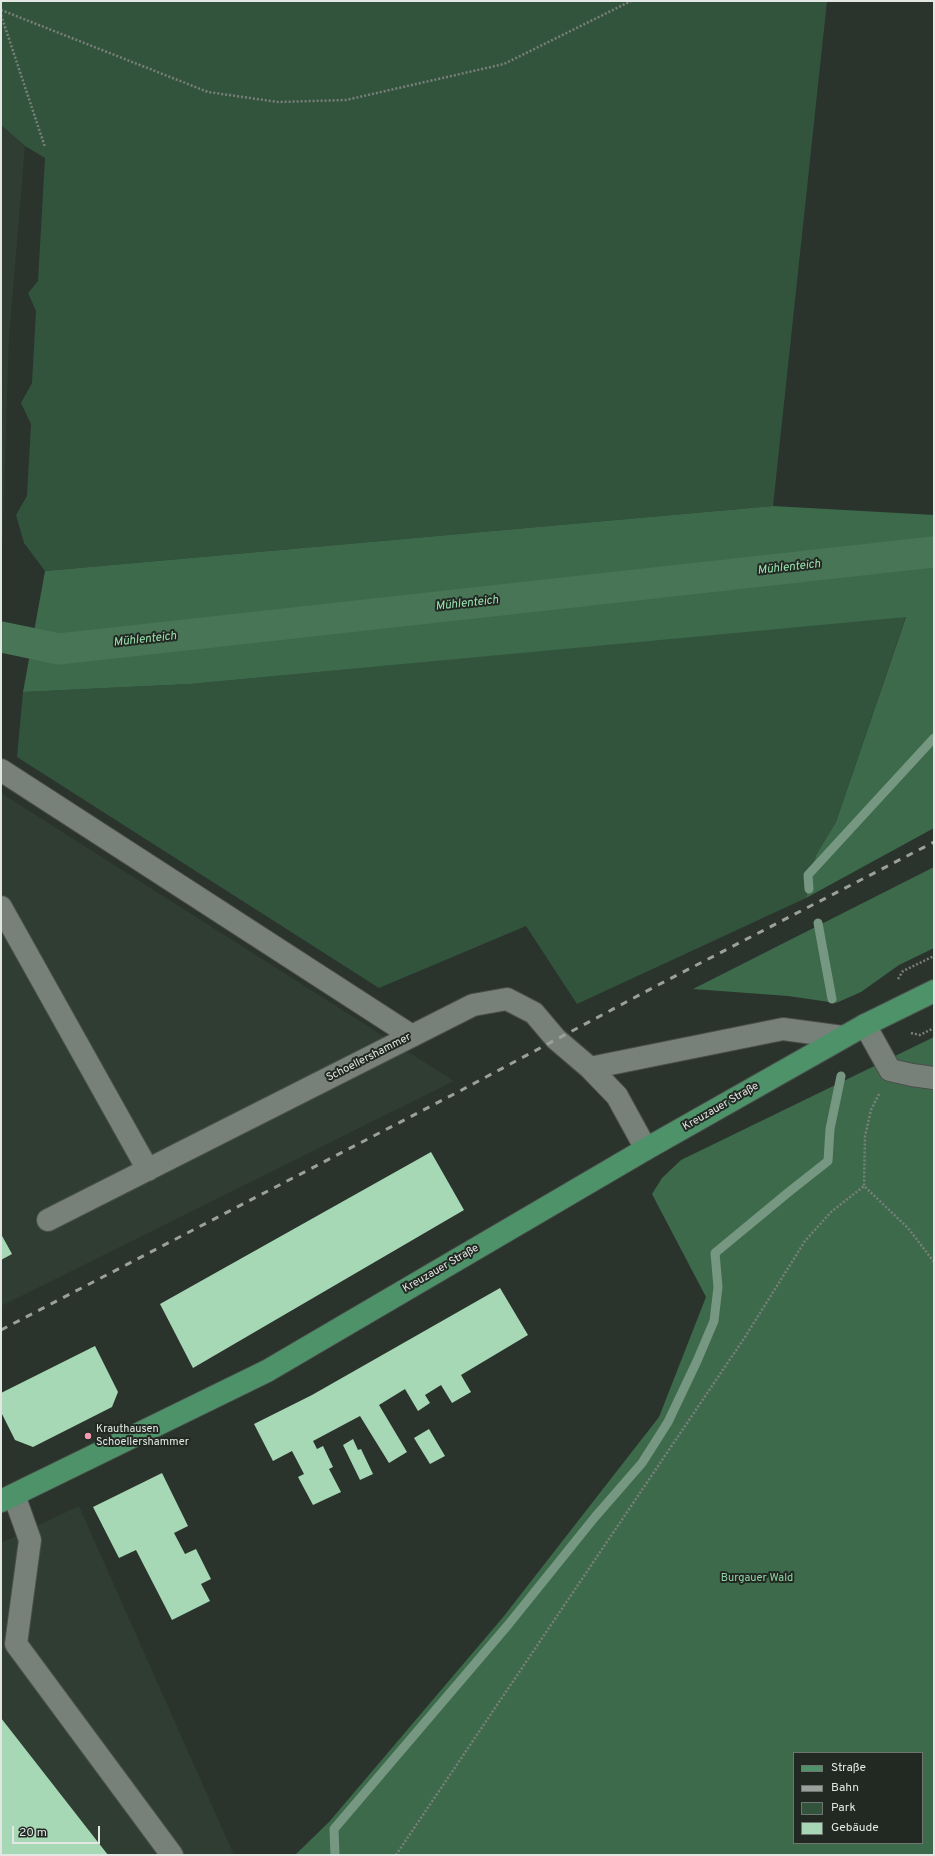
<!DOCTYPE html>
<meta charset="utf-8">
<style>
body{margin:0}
#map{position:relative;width:935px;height:1856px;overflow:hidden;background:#2b332d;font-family:Overpass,sans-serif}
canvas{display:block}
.frame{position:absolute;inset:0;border:2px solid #e3e7e4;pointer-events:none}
.legend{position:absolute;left:793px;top:1752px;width:130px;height:92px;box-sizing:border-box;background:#222923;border:1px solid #6f7570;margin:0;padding:5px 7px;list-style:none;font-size:12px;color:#e3e7e4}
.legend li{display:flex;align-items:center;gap:8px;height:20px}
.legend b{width:20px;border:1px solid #6f7570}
.scale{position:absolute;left:12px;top:1826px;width:88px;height:18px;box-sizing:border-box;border:2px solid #e3e7e4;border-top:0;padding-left:5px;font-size:12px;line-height:14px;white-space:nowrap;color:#e3e7e4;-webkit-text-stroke:3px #222923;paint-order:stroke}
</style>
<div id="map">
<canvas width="935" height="1856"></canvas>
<div class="frame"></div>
<ul class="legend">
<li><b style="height:5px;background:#4e9269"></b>Straße</li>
<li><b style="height:5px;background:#9aa09b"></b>Bahn</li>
<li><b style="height:11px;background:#32543d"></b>Park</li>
<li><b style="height:11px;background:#a7d8b5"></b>Gebäude</li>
</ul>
<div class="scale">20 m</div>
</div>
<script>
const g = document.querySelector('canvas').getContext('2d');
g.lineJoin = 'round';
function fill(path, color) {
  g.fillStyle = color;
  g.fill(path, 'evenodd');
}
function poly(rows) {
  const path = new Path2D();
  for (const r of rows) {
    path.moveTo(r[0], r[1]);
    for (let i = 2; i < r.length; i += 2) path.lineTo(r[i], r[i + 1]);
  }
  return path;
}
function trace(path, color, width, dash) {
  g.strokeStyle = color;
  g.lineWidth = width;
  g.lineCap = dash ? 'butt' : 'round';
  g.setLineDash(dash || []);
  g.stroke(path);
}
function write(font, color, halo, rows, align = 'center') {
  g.font = font + ' Overpass,sans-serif';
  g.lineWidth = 4;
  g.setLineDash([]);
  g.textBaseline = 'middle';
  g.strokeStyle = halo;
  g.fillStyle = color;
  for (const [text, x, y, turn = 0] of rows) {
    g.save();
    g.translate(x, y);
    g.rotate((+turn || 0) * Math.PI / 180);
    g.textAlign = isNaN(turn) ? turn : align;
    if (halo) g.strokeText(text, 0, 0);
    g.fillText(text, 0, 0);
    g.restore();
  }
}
const built = poly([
 [1,125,25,146,9,337,1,586],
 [1,793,454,1081,1,1306],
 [79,1506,234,1855,1,1855,1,1543]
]);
const green = poly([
 [1,1,827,1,773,506,45,571,24,543,16,515,27,496,31,424,21,403,32,383,36,311,28,293,38,281,45,158,25,146,1,125],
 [906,616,836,822,816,855,806,898,577,1004,526,926,379,988,17,757,23,692,190,684]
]);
const forest = poly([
 [773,506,934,515,934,828,806,898,816,855,836,822,906,617,190,684,23,692,45,571],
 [934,867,934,948,899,965,861,992,836,1003,788,996,693,989],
 [934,1037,934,1855,295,1855,329,1822,504,1616,659,1417,706,1297,652,1194,662,1178,681,1160],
 [794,1753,922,1753,922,1843,794,1843]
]);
const stream = poly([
 [809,889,808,875,934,738],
 [818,923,832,999],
 [335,1855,334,1829,508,1625,595,1517,642,1463,668,1422,697,1361,714,1321,718,1287,715,1253,790,1191,828,1161,830,1129,841,1076]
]);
const canal = poly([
 [1,637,59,649,934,552]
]);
const building = poly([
 [431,1152,464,1210,193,1368,160,1304],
 [1,1234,12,1254,1,1260],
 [500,1288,528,1335,461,1375,471,1392,452,1403,441,1385,425,1395,430,1403,418,1411,405,1389,379,1405,407,1452,389,1463,360,1416,313,1441,317,1449,323,1446,333,1467,329,1469,341,1492,313,1505,298,1477,304,1474,292,1451,273,1461,254,1424,312,1395],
 [95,1346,118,1392,112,1407,33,1447,15,1440,1,1412,1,1393],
 [429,1429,445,1456,430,1464,414,1438],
 [353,1439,358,1450,361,1449,373,1474,360,1480,343,1445],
 [162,1473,188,1526,174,1533,185,1554,196,1549,211,1579,201,1584,210,1601,172,1620,136,1550,119,1558,93,1507],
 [1,1718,108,1855,1,1855]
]);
const path = poly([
 [1,10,208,92,278,102,346,100,504,64,631,1],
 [1,15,45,147],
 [898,979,903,971,934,956],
 [911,1033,920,1035,934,1028],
 [879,1094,871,1110,865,1136,864,1186,908,1228,934,1262],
 [396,1855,745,1337,805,1241,831,1212,864,1186]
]);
const minor = poly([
 [1,770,412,1036],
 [1,907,148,1170],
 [865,1025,890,1070,912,1075,934,1078],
 [590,1068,783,1029,843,1037],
 [48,1220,473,1005,507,999,534,1013,556,1039,590,1068,617,1096,646,1149],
 [14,1495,30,1540,16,1644,172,1855]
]);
const major = poly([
 [1,1501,267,1371,646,1149,865,1025,934,991]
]);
const rail = poly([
 [1,1330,458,1092,658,985,934,842]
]);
const markers = [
 [88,1436,4,"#f29ab0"]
];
const streetNames = [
 ["Schoellershammer",369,1058,-27],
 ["Kreuzauer Straße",721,1107,-30],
 ["Kreuzauer Straße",441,1269,-30]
];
const poiNames = [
 ["Krauthausen",96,1430],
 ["Schoellershammer",96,1443]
];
const parkNames = [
 ["Burgauer Wald",757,1579]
];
const waterNames = [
 ["Mühlenteich",789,568,-6],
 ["Mühlenteich",467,604,-6],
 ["Mühlenteich",145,640,-6]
];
fill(built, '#303d33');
fill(green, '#32543d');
fill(forest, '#3d6a4b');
trace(stream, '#769781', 9);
trace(canal, '#487556', 31);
fill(building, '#a7d8b5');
trace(minor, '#4a4f4b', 24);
trace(major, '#4a4f4b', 24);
trace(path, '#797f7a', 2.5, [2, 2]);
trace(minor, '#778079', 22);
trace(major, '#4e9269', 22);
trace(rail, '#9aa09b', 3, [7, 7]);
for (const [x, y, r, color] of markers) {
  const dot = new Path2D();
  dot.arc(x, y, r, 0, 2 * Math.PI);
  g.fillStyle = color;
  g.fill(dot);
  trace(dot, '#222923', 1.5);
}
write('11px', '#e3e7e4', '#222923', streetNames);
write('11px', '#e3e7e4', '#222923', poiNames, 'left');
write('11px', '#8ed5a4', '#222923', parkNames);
write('italic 12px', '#99e1af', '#222923', waterNames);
</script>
